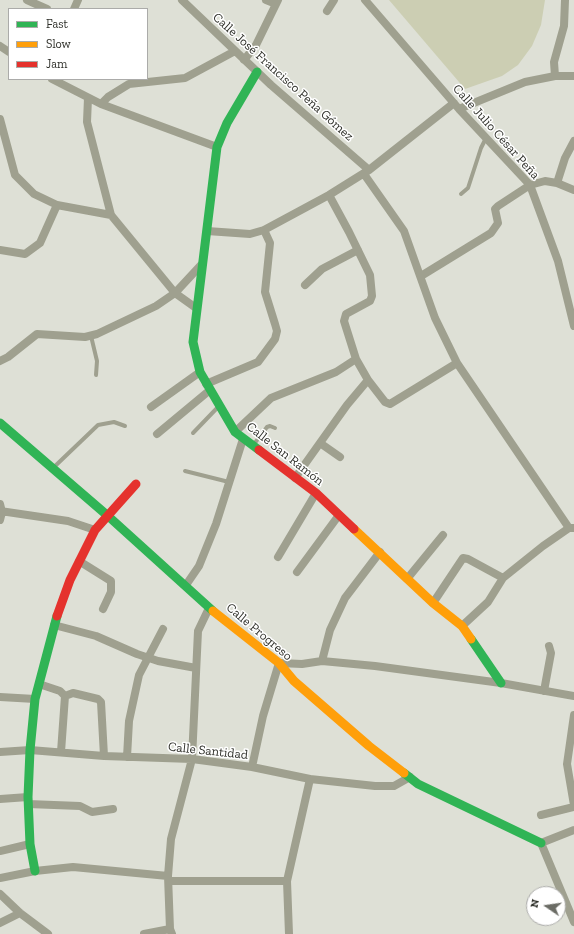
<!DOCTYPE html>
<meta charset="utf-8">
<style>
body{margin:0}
#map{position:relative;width:574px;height:934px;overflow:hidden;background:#dee0d6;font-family:"Zilla Slab",serif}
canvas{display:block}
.legend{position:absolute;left:8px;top:8px;width:140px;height:72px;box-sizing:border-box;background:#fff;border:1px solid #ababa9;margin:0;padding:5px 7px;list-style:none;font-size:12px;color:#2d2e28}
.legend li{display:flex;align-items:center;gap:8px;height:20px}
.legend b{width:20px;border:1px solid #ababa9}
.north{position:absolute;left:526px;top:886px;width:40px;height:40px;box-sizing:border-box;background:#fff;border:1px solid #ababa9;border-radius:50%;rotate:283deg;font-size:11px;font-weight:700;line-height:16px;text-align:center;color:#2d2e28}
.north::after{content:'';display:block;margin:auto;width:14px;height:18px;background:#6b6c65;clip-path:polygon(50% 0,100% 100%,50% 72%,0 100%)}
</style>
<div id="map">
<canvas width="574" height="934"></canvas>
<ul class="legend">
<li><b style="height:5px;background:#30b455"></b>Fast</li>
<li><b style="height:5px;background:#ff9f0a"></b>Slow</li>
<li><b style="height:5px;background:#e5322d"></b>Jam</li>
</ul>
<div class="north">N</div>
</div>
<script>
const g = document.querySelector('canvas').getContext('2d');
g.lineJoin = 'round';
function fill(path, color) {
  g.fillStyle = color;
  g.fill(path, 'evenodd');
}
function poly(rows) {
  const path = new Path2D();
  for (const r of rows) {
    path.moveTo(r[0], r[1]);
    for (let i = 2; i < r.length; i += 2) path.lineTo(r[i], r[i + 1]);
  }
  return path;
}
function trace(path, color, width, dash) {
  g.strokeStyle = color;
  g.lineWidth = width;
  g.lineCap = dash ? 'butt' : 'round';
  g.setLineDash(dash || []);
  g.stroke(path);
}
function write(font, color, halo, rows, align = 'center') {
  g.font = font + ' "Zilla Slab",serif';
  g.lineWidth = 3;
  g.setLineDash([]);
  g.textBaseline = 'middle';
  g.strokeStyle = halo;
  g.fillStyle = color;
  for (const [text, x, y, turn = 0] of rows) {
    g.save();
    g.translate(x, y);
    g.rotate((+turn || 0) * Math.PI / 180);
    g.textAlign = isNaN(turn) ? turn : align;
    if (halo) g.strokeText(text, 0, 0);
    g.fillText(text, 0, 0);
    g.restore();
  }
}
const green = poly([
 [389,0,545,0,541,25,532,46,518,65,502,76,465,89]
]);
const lane = poly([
 [461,194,468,188,481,148,486,138],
 [91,336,97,361,96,375],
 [193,433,219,406],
 [254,444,267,427,270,426,275,428],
 [53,468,98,425,114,422,125,426],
 [185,471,229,482]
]);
const street = poly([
 [27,0,47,9],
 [182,0,271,85,369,170],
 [266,0,276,4],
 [365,0,459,109,530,185,558,261,574,326],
 [74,9,78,0],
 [327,11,334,0],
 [0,46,9,52],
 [244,60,256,45,278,0],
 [555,76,554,62,564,26,565,0],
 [52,79,101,104,217,147],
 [88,98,87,122,111,215,175,293,196,308],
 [101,104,108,97,129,84,185,78,235,51],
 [459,109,525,82,555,76,574,76],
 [0,119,15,175,34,194,57,205,111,215],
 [364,174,404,231,435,318,457,363,569,528],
 [557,183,565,158,574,141],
 [329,195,349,232,370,275,372,296,370,301,346,314,344,321,356,359,368,380,385,402,390,404,457,363],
 [207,231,250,234,264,230,329,195,369,170,454,103],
 [0,250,25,254,40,243,57,205],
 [421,276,491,233,498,223,495,209,498,206,530,185,545,181,557,183,574,190],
 [305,285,322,269,358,250],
 [0,361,8,357,37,334,85,337,97,334,156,306,175,293,201,265],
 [206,384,258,362,275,339,277,331,275,324,265,292,270,243,264,230],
 [151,407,200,372],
 [235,432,271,398,336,372,356,359],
 [157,434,210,390],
 [320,443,340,457],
 [295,478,347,405,368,380],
 [0,504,2,512,0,520],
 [0,511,68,521,95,530],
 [278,557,316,493],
 [79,561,111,581,111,592,103,609],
 [297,572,339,515],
 [407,579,443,535],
 [186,585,199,566,216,524,243,439],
 [433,603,463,558,468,559,503,578],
 [54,625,96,636,137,654,158,661,196,668],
 [462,626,488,602,503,578,543,546,569,528,573,528],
 [322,661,330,630,345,598,380,552],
 [39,684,60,691,65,696],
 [544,691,551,653,549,646],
 [65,696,73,693,98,699,101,702,104,756],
 [0,697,35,699],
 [574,715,567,764,574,805],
 [0,752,30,750,104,756,192,759,252,767,310,779,375,786,394,786,410,777],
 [61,752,65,696],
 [127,757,129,721,139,675,163,629],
 [252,767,263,716,279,663,302,664,322,661,375,666,501,683,574,696],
 [0,799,28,797],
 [28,804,80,806,92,812,113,809],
 [541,815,574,807],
 [574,830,541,843,574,922],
 [0,851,30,844],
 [0,878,35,871,73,867,168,876],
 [169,881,287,881],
 [0,894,20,913,48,934],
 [0,923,20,913],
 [144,934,170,929],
 [172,934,170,929,168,876,171,839,192,759,198,631,209,608],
 [289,934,287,881,310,779]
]);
const fast = poly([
 [257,72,227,123,217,147,193,342,200,372,235,432,259,450],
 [0,423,108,516,213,611],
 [471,639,501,683],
 [404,773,418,784,541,843],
 [35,871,30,844,28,797,30,750,35,699,57,616]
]);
const slow = poly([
 [354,529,433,603,462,626,471,639],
 [213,611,279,663,294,681,369,746,404,773]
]);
const jam = poly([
 [259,450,316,493,354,529],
 [57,616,70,580,95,530,136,484]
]);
const streetNames = [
 ["Calle José Francisco Peña Gómez",283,77,42],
 ["Calle Julio César Peña",496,132,48],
 ["Calle San Ramón",285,454,38],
 ["Calle Progreso",259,632,40],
 ["Calle Santidad",208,751,6]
];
fill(green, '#ccceb3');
trace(lane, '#9fa08f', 4);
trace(street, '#9fa08f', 8);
trace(fast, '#30b455', 9);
trace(slow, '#ff9f0a', 9);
trace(jam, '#e5322d', 9);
write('13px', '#2d2e28', '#fff', streetNames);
</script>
